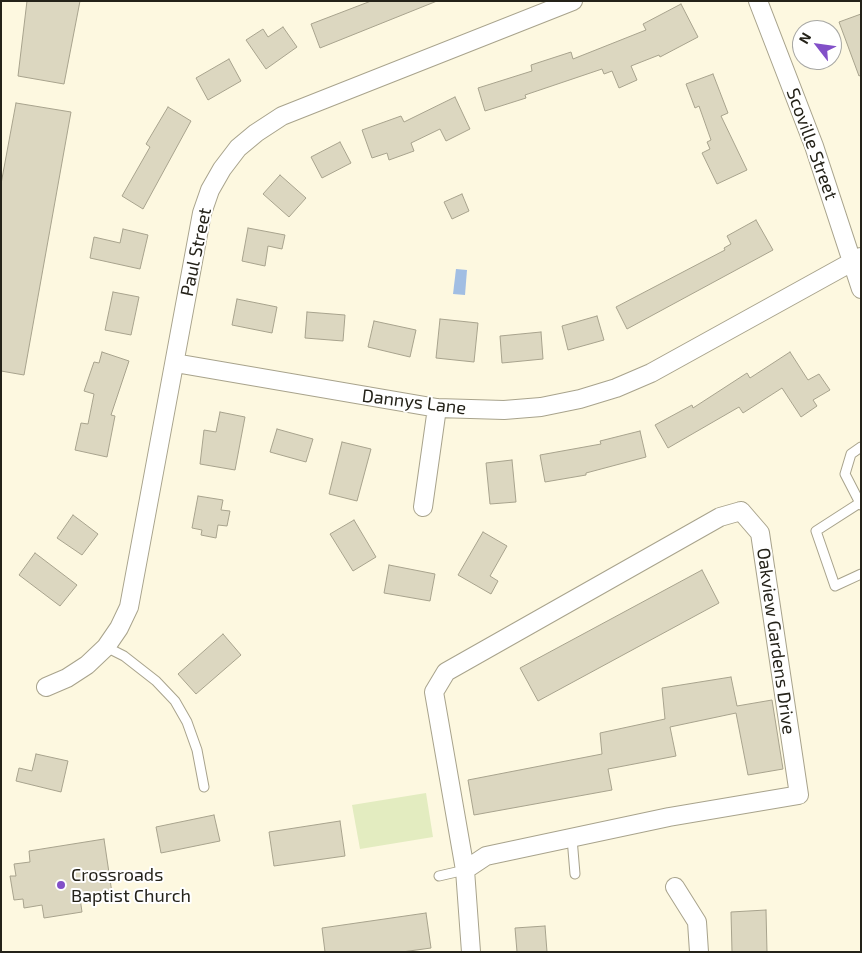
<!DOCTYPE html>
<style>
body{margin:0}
#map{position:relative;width:862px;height:953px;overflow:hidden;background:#fdf8e0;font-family:"Exo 2",sans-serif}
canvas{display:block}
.frame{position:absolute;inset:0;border:2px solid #242219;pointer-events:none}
.north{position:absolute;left:792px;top:20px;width:50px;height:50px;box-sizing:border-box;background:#fff;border:1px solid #a7a7a3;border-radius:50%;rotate:300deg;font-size:14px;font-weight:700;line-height:20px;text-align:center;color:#242219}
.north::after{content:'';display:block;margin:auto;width:18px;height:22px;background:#8250c8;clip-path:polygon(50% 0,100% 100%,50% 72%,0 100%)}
</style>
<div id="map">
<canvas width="862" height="953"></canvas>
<div class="frame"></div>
<div class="north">N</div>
</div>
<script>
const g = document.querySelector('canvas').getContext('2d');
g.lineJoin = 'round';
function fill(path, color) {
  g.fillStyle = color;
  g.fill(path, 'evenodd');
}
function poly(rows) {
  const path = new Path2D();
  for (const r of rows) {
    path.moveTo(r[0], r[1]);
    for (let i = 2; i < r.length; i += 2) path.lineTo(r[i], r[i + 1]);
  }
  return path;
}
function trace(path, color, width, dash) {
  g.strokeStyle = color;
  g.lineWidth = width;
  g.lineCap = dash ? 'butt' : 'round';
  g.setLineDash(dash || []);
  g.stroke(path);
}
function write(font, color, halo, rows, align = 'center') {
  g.font = font + ' "Exo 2",sans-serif';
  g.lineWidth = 4;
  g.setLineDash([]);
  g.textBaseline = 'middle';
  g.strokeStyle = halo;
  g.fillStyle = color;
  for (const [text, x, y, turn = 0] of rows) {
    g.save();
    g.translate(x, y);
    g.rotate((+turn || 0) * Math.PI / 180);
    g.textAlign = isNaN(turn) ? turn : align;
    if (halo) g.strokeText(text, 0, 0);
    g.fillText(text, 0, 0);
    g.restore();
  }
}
const green = poly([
 [426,793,433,837,360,849,352,805]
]);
const water = poly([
 [456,269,467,270,465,295,453,294]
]);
const building = poly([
 [27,1,80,1,64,84,18,76,27,1],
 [371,1,437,1,320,48,311,24,371,1],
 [681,4,698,37,660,57,659,55,631,66,637,80,619,88,612,71,604,74,602,69,525,95,526,98,485,111,478,88,532,71,531,65,571,52,573,59,646,30,643,24,681,4],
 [861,14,861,75,859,76,839,22,861,14],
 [283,27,297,47,266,69,246,40,263,29,268,37,283,27],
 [229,59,241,81,208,100,196,78,229,59],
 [713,74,728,113,721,116,747,170,717,184,702,153,710,149,707,142,711,140,699,106,695,108,686,84,713,74],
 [455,97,470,129,446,141,440,129,411,143,414,151,389,160,387,153,372,158,362,130,401,116,404,122,455,97],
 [16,103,71,112,24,375,1,371,1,184,16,103],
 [168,107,191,121,143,209,122,196,150,147,146,144,168,107],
 [340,142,351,163,322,178,311,157,340,142],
 [280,175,306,198,289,217,263,194,280,175],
 [462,194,469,211,452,219,444,202,462,194],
 [756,220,773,250,627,329,616,307,725,250,724,248,731,244,727,236,756,220],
 [248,228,285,235,282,249,268,246,265,266,242,261,248,228],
 [123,229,148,235,140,269,90,258,94,237,120,243,123,229],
 [113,292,139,297,131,335,105,330,113,292],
 [237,299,277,307,272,333,232,325,237,299],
 [307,312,345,315,343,341,305,338,307,312],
 [597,316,604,340,568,350,562,326,597,316],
 [440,319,478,323,474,362,436,358,440,319],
 [374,321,416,330,410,357,368,347,374,321],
 [541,332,543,359,502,363,500,336,541,332],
 [102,352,129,361,111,415,115,416,107,457,75,450,81,423,88,424,94,394,84,391,94,362,99,363,102,352],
 [790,352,808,380,819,374,830,390,813,400,817,406,801,417,782,388,743,413,739,407,668,448,655,425,692,405,693,408,747,373,750,378,790,352],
 [220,412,245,417,235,470,200,464,204,430,216,432,220,412],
 [277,429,313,439,306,462,270,452,277,429],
 [640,431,646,457,586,473,586,475,545,482,540,455,601,444,600,441,640,431],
 [342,442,371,449,357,501,329,494,342,442],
 [512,460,516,502,490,504,486,463,512,460],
 [198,496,223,500,221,510,230,511,227,526,218,525,216,538,201,535,202,530,192,528,198,496],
 [73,515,98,534,82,555,57,538,73,515],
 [354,520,376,557,353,571,330,534,354,520],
 [483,532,507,546,490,576,498,581,491,594,458,575,483,532],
 [35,553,77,585,60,606,19,575,35,553],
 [389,565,435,574,430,601,384,593,389,565],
 [702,570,719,603,538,701,520,668,702,570],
 [223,634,241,655,196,694,178,674,223,634],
 [731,677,737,706,772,700,783,769,748,775,736,713,670,727,676,756,608,769,612,790,474,815,468,780,602,754,600,733,665,719,662,688,731,677],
 [36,754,68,761,61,792,16,781,19,768,32,771,36,754],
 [214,815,220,841,161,853,156,827,214,815],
 [340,821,345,856,274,866,269,832,340,821],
 [104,839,112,893,80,898,82,912,44,918,42,905,24,908,23,899,14,900,10,876,16,876,14,864,30,862,29,851,104,839],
 [766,910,767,952,732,952,731,912,766,910],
 [426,913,431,948,402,952,325,952,322,928,426,913],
 [545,926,547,952,517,952,515,928,545,926]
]);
const lane = poly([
 [861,447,851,454,845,474,861,505],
 [861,502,816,531,835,586,861,574],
 [106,647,124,656,156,681,175,701,187,722,197,750,204,787],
 [572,838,575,874],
 [439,876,465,870]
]);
const street = poly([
 [758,1,814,146,861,289],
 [175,363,437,408,504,410,541,407,580,399,616,388,651,373,861,257],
 [423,507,437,408],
 [741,511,760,533,799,795,669,817,486,856,465,870,434,692,446,672,720,517,741,511],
 [46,687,67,678,87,665,106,647,119,628,129,607,202,213,210,190,222,169,238,148,256,133,282,116,573,1],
 [465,870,471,952],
 [675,887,697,922,699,952]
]);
const markers = [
 [61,885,5,"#8250c8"]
];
const streetNames = [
 ["Scoville Street",812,144,70],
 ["Paul Street",196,252,-78],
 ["Dannys Lane",414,402,7],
 ["Oakview Gardens Drive",776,641,82]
];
const poiNames = [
 ["Crossroads",71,875],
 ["Baptist Church",71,896]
];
fill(green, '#e3ecc0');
fill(water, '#a1bee3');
fill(building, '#dcd7c0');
trace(building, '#a8a38d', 1);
trace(lane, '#a8a38c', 11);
trace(street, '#a8a38c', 20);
trace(lane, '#fff', 9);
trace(street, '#fff', 18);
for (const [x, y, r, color] of markers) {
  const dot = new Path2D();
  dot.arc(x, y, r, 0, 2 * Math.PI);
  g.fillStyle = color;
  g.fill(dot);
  trace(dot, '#fff', 2);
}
write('18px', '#242219', '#fff', streetNames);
write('18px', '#242219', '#fff', poiNames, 'left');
</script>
